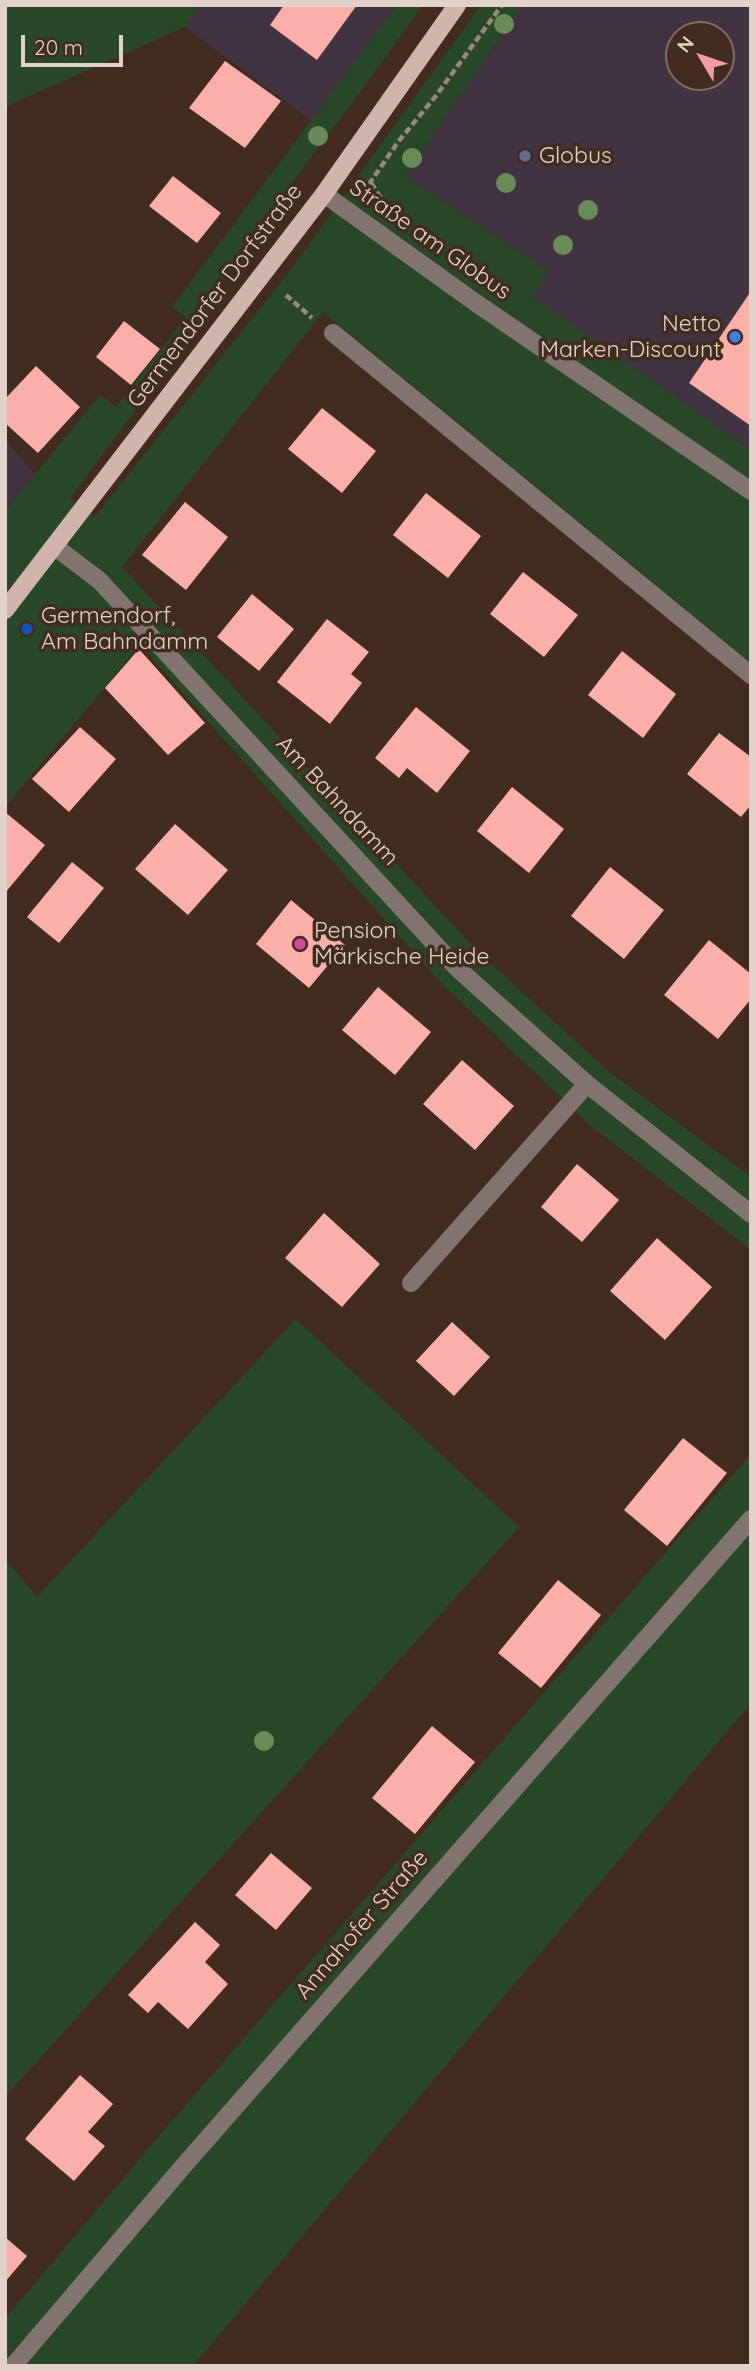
<!DOCTYPE html>
<meta charset="utf-8">
<style>
body{margin:0}
#map{position:relative;width:756px;height:2371px;overflow:hidden;background:#422b1f;font-family:Quicksand,sans-serif}
canvas{display:block}
.frame{position:absolute;inset:0;border:7px solid #e1d1c9;pointer-events:none}
.north{position:absolute;left:665px;top:21px;width:70px;height:70px;box-sizing:border-box;background:#422b1f;border:2px solid #826d63;border-radius:50%;rotate:309deg;font-size:19px;font-weight:700;line-height:28px;text-align:center;color:#e1d1c9}
.north::after{content:'';display:block;margin:auto;width:24px;height:32px;background:#f49aa1;clip-path:polygon(50% 0,100% 100%,50% 72%,0 100%)}
.scale{position:absolute;left:21px;top:35px;width:102px;height:32px;box-sizing:border-box;border:4px solid #e1d1c9;border-top:0;padding-left:9px;font-size:21px;line-height:24px;white-space:nowrap;color:#e1d1c9;-webkit-text-stroke:5px #422b1f;paint-order:stroke}
</style>
<div id="map">
<canvas width="756" height="2371"></canvas>
<div class="frame"></div>
<div class="north">N</div>
<div class="scale">20 m</div>
</div>
<script>
const g = document.querySelector('canvas').getContext('2d');
g.lineJoin = 'round';
function fill(path, color) {
  g.fillStyle = color;
  g.fill(path, 'evenodd');
}
function poly(rows) {
  const path = new Path2D();
  for (const r of rows) {
    path.moveTo(r[0], r[1]);
    for (let i = 2; i < r.length; i += 2) path.lineTo(r[i], r[i + 1]);
  }
  return path;
}
function trace(path, color, width, dash) {
  g.strokeStyle = color;
  g.lineWidth = width;
  g.lineCap = dash ? 'butt' : 'round';
  g.setLineDash(dash || []);
  g.stroke(path);
}
function write(font, color, halo, rows, align = 'center') {
  g.font = font + ' Quicksand,sans-serif';
  g.lineWidth = 7;
  g.setLineDash([]);
  g.textBaseline = 'middle';
  g.strokeStyle = halo;
  g.fillStyle = color;
  for (const [text, x, y, turn = 0] of rows) {
    g.save();
    g.translate(x, y);
    g.rotate((+turn || 0) * Math.PI / 180);
    g.textAlign = isNaN(turn) ? turn : align;
    if (halo) g.strokeText(text, 0, 0);
    g.fillText(text, 0, 0);
    g.restore();
  }
}
const commercial = poly([
 [201,5,397,5,312,121,185,27],
 [522,5,751,5,751,450,531,296,549,271,406,176],
 [679,35,721,35,721,77,679,77],
 [5,439,35,474,5,511]
]);
const green = poly([
 [5,5,201,5,185,27,5,107],
 [397,5,423,5,358,95,242,249,202,321,70,498,95,517,289,272,481,5,522,5,406,176,549,271,532,296,751,450,751,663,323,312,122,567,476,950,608,1071,751,1177,751,1250,591,1126,441,983,140,645,5,807,5,511,100,395,116,407,186,317,172,307],
 [296,1319,519,1527,5,2097,5,1559,37,1597],
 [751,1454,751,1703,193,2366,5,2366,5,2319,159,2136]
]);
const building = poly([
 [284,5,357,5,317,60,270,25],
 [225,61,281,101,245,148,189,108],
 [173,176,221,213,197,243,149,206],
 [751,291,751,426,689,383],
 [124,321,160,349,131,385,96,357],
 [36,366,80,407,38,453,5,423,5,399],
 [322,408,376,451,342,493,288,449],
 [426,493,481,536,448,578,393,535],
 [185,502,228,537,186,590,142,555],
 [523,572,578,615,544,657,490,614],
 [252,594,294,629,259,671,217,637],
 [327,619,369,652,351,674,362,683,330,724,277,682],
 [139,649,205,723,168,755,105,688],
 [622,651,676,694,643,738,588,695],
 [416,707,470,751,437,793,407,768,399,778,375,758],
 [80,727,116,759,69,812,32,779],
 [719,733,751,757,751,805,741,817,687,774],
 [512,787,564,829,529,873,477,831],
 [5,812,45,845,5,893],
 [175,824,228,870,188,915,135,869],
 [72,862,104,888,59,943,27,917],
 [610,867,664,910,624,959,571,916],
 [291,900,345,945,309,988,256,944],
 [709,940,751,974,751,999,718,1039,664,995],
 [378,987,431,1032,395,1075,342,1030],
 [462,1060,514,1106,475,1150,423,1104],
 [577,1164,619,1200,582,1242,541,1207],
 [324,1213,380,1264,342,1307,285,1258],
 [657,1238,712,1287,665,1340,610,1291],
 [452,1322,490,1357,454,1396,416,1361],
 [683,1438,727,1473,667,1546,624,1510],
 [558,1580,601,1615,541,1688,498,1653],
 [432,1726,475,1762,415,1834,372,1798],
 [271,1853,312,1888,276,1930,235,1895],
 [195,1922,220,1945,205,1962,228,1984,188,2029,158,2002,148,2013,128,1995],
 [80,2075,113,2104,88,2132,105,2146,74,2181,25,2139],
 [5,2237,27,2256,5,2282]
]);
const path = poly([
 [371,183,385,204],
 [363,193,398,142,435,97,502,5],
 [286,295,312,318]
]);
const minor = poly([
 [324,194,476,303,751,491],
 [333,333,751,675],
 [54,546,100,581,458,969,587,1084,751,1214],
 [411,1283,587,1084],
 [13,2366,186,2163,751,1519]
]);
const major = poly([
 [5,610,324,194,457,5]
]);
const trees = [
 [504,24],
 [318,136],
 [412,158],
 [506,183],
 [588,210],
 [563,245],
 [264,1741]
];
const markers = [
 [525,156,7,"#5c6f8a"],
 [735,337,7,"#3f7fe0"],
 [27,629,7,"#1a4fb4"],
 [300,944,7,"#d1479c"]
];
const poiNames = [
 ["Globus",539,156],
 ["Netto",721,324,"right"],
 ["Marken-Discount",721,350,"right"],
 ["Germendorf,",41,616],
 ["Am Bahndamm",41,642],
 ["Pension",314,931],
 ["Märkische Heide",314,957]
];
const streetNames = [
 ["Straße am Globus",430,240,35],
 ["Germendorfer Dorfstraße",215,296,-53],
 ["Am Bahndamm",337,801,47],
 ["Annahofer Straße",362,1925,-49]
];
fill(commercial, '#423340');
fill(green, '#284828');
fill(building, '#fab0a8');
trace(path, '#99867c', 4.5, [7, 3.5]);
trace(minor, '#817370', 18);
trace(major, '#d1b4ae', 18);
g.fillStyle = '#688b58';
for (const [x, y] of trees) {
  g.beginPath();
  g.arc(x, y, 10, 0, 2 * Math.PI);
  g.fill();
}
for (const [x, y, r, color] of markers) {
  const dot = new Path2D();
  dot.arc(x, y, r, 0, 2 * Math.PI);
  g.fillStyle = color;
  g.fill(dot);
  trace(dot, '#422b1f', 2.5);
}
write('23px', '#e1d1c9', '#422b1f', poiNames, 'left');
write('23px', '#e1d1c9', '#422b1f', streetNames);
</script>
